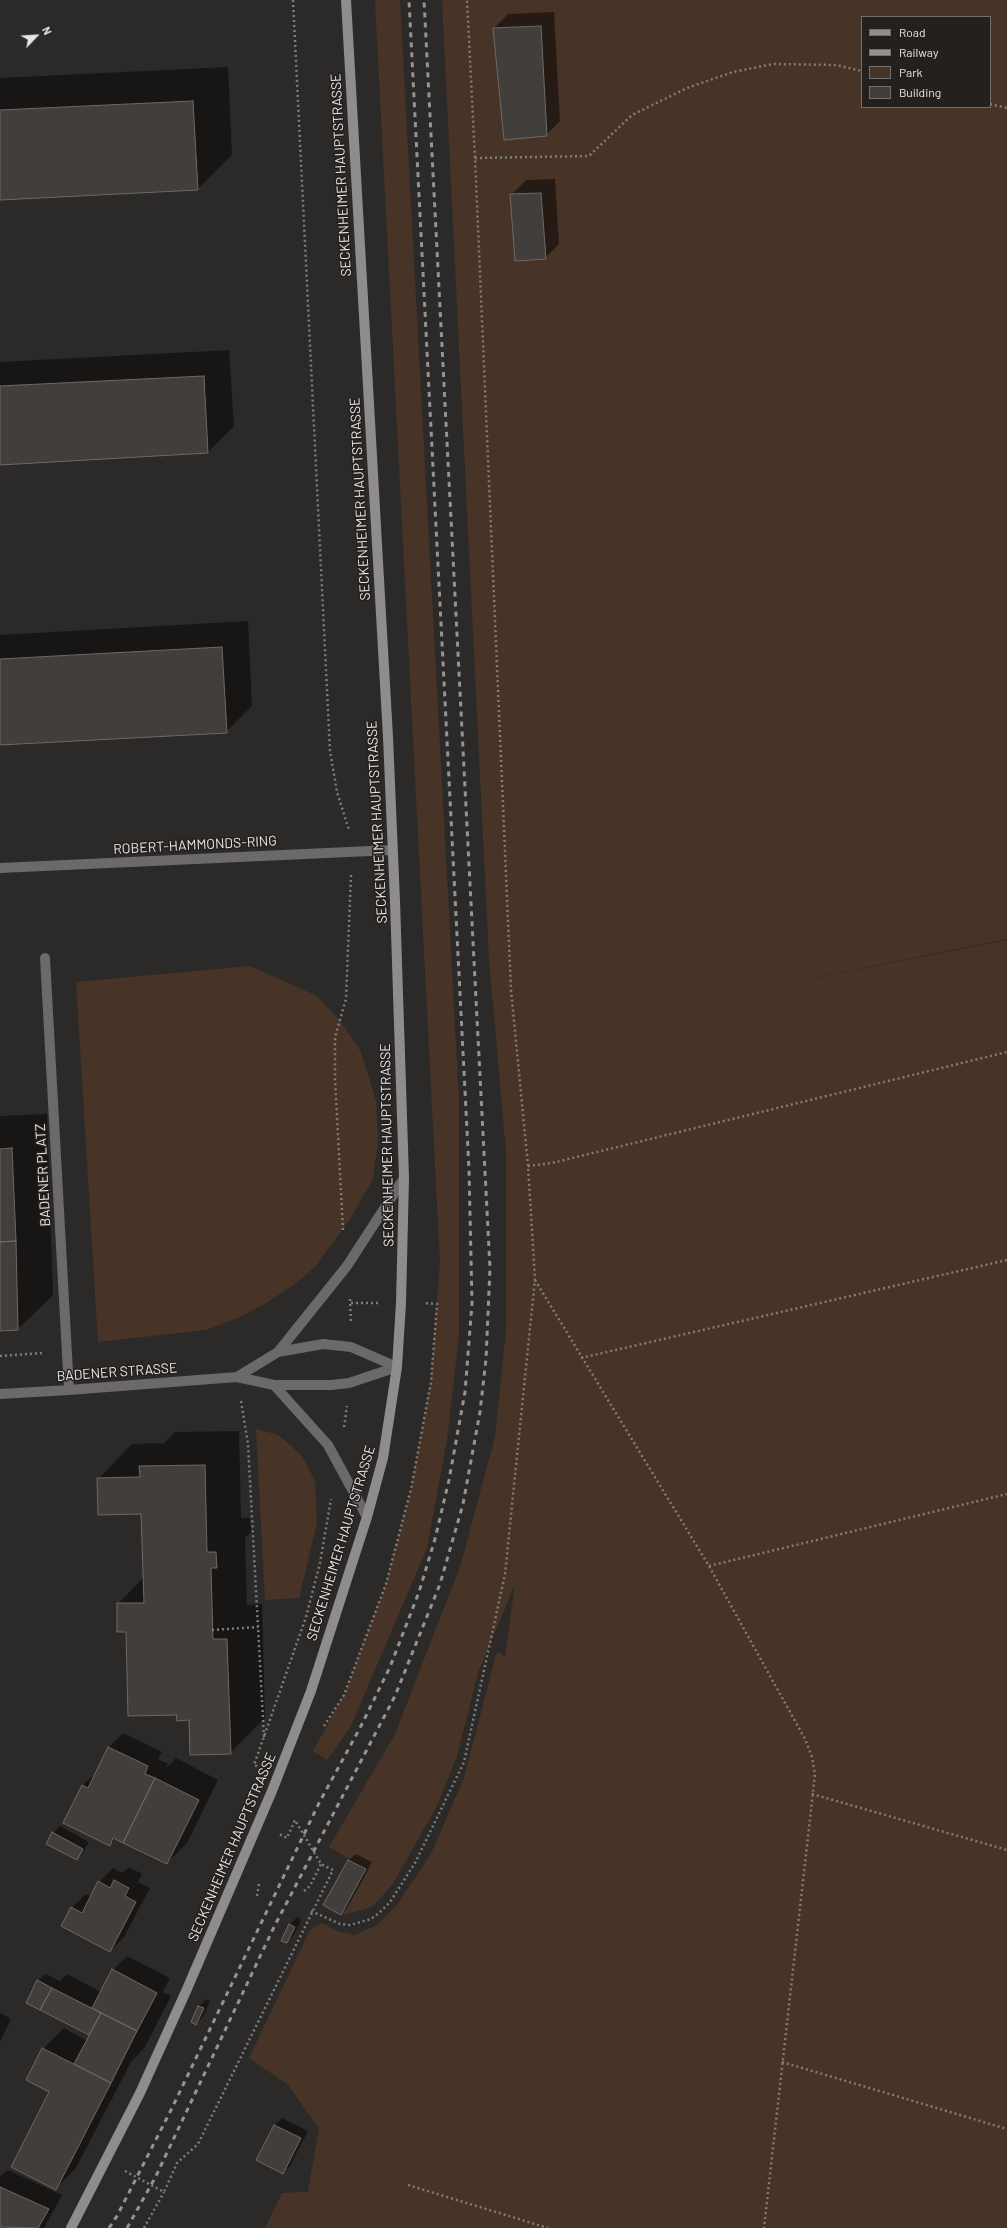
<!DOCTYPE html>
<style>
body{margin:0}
#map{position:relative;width:1007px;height:2228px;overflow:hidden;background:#2c2a28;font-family:Barlow,sans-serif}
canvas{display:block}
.legend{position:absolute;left:861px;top:16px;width:130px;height:92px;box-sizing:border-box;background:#23201e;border:1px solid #72706e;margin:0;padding:5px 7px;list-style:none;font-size:12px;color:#e9e7e6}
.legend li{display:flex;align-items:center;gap:8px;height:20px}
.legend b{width:20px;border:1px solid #72706e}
.north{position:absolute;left:16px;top:16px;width:40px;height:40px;-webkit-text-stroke:3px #23201e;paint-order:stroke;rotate:65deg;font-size:11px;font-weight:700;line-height:16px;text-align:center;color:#e9e7e6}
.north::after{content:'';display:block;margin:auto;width:14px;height:18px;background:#e9e7e6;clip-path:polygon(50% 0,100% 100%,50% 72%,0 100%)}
</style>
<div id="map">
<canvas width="1007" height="2228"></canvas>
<ul class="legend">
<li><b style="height:5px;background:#8f8c8d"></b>Road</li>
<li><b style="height:5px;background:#969493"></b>Railway</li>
<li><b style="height:11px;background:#483426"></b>Park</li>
<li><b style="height:11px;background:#413e3c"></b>Building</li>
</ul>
<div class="north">N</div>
</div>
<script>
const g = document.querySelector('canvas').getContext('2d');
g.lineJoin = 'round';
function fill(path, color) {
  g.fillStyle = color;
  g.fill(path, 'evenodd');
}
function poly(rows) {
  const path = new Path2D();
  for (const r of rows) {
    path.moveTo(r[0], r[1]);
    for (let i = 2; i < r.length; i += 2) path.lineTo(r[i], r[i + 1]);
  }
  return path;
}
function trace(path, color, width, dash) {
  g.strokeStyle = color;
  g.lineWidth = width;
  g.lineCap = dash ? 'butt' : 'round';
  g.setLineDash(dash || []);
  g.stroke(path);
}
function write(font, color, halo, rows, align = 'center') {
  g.font = font + ' Barlow,sans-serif';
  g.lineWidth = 3;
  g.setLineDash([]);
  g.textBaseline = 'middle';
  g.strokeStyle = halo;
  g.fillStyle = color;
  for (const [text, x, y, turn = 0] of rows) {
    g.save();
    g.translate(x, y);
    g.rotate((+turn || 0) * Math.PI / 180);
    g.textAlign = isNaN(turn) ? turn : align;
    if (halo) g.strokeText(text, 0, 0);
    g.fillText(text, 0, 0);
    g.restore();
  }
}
const green = poly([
 [375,0,400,0,459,1101,459,1335,447,1440,427,1548,351,1726,327,1760,313,1751,344,1695,386,1584,411,1489,431,1382,440,1262],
 [442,0,1007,0,1007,939,755,990,1007,940,1007,2228,265,2228,282,2193,308,2192,319,2128,288,2085,249,2058,310,1930,322,1923,337,1931,355,1935,377,1925,397,1905,431,1854,464,1778,497,1651,505,1657,515,1584,478,1673,457,1756,438,1804,392,1885,372,1907,343,1915,368,1870,329,1847,395,1734,460,1567,495,1437,506,1331,506,1152,489,959],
 [862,17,990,17,990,107,862,107],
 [250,966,317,996,341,1022,361,1052,376,1101,378,1141,373,1179,350,1219,315,1267,292,1286,268,1302,238,1318,206,1330,98,1342,76,982],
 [256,1429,279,1435,302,1456,315,1481,317,1523,299,1598,265,1600]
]);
const shadow = poly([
 [554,12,560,121,546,135,505,139,494,28,508,14],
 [228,67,232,155,198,189,0,199,0,78],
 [555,179,559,244,545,258,512,194,526,180],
 [229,350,234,426,208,452,0,464,0,362],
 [248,621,252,706,226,732,0,744,0,635],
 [47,1114,53,1295,18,1329,0,1330,0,1116],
 [239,1431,241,1518,250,1518,251,1532,245,1538,247,1605,262,1604,265,1718,230,1753,190,1719,178,1714,127,1631,118,1604,144,1577,142,1513,98,1479,132,1444,164,1443,175,1432],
 [123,1733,162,1752,158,1759,168,1764,166,1768,176,1758,218,1780,187,1843,167,1863,116,1838,109,1845,83,1785,97,1772,109,1747],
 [60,1826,89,1842,83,1852,77,1859,53,1833],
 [356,1854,372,1862,348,1906,341,1913,325,1904,349,1860],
 [129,1867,142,1874,138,1882,150,1888,124,1937,110,1951,72,1907,86,1894,91,1896,99,1882,113,1868,122,1873],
 [297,1917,301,1920,294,1935,287,1942,282,1940,290,1924],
 [127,1956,170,1978,163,1992,171,1996,145,2047,131,2062,76,2168,55,2189,51,2092,43,2049,64,2028,87,2041,92,2031,89,2034,38,1981,45,1974,60,1981,67,1974,101,1992,113,1970],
 [206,1999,210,2001,203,2017,196,2024,192,2022,199,2006],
 [0,2013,11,2019,0,2042],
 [282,2118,308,2131,290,2166,283,2172,257,2160,275,2125],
 [8,2170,62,2195,44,2228,0,2228,0,2176]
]);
const building = poly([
 [541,26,547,136,504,140,493,28,541,26],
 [193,101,198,190,0,200,0,110,193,101],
 [541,193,546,259,515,261,510,194,541,193],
 [204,376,208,453,0,465,0,386,204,376],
 [222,647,227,733,0,745,0,659,222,647],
 [12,1148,16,1241,0,1242,0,1149,12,1148],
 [16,1241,18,1330,0,1331,0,1242,16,1241],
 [205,1465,207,1552,216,1552,217,1568,211,1568,213,1639,227,1639,231,1754,190,1755,189,1720,176,1721,177,1715,128,1716,126,1632,117,1632,117,1603,144,1603,141,1514,98,1515,97,1478,140,1477,139,1466,205,1465],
 [108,1747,148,1766,145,1774,155,1778,123,1843,113,1838,110,1846,63,1823,82,1785,88,1788,108,1747],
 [155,1778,199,1800,167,1864,123,1843,155,1778],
 [52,1832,83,1849,77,1860,46,1844,52,1832],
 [348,1860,366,1869,341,1915,323,1905,348,1860],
 [114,1880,129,1888,125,1896,136,1902,110,1952,61,1926,71,1907,82,1913,98,1881,110,1888,114,1880],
 [289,1924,295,1927,287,1943,281,1941,289,1924],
 [112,1969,157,1993,137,2031,92,2008,112,1969],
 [37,1980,52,1988,40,2010,26,2003,37,1980],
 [52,1988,101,2013,89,2035,40,2010,52,1988],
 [198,2006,204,2008,196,2025,191,2022,198,2006],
 [101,2013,137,2031,111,2083,74,2064,101,2013],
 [42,2048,111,2083,56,2190,11,2167,49,2092,26,2080,42,2048],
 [274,2125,301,2138,283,2174,256,2160,274,2125],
 [0,2187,49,2209,38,2228,0,2227,0,2187]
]);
const path = poly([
 [293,0,330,751,337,792,349,830],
 [990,104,1007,108],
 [475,158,589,156,632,115,687,88,733,72,773,64,836,65,862,71],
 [528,1166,552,1163,1007,1052],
 [343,1230,335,1079,335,1037,346,999,351,875],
 [535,1280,709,1566,805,1739,812,1757,815,1774,764,2228],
 [350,1299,351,1324],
 [351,1303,378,1303],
 [0,1356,43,1353],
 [581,1358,1007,1260],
 [241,1401,248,1444,264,1737],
 [344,1427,347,1406],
 [709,1566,1007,1494],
 [212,1630,258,1627],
 [324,1726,344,1695,386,1584,411,1489,431,1382,437,1304,423,1303],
 [257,1766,254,1765,306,1617,320,1563,331,1499],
 [812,1794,1007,1850],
 [304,1891,310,1886,321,1864],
 [257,1896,259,1884],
 [311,1911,340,1924,350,1925,371,1919,379,1913,390,1902,415,1863,464,1762,505,1574,535,1279,528,1166,511,990,475,158,467,0],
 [782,2062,1007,2129],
 [125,2171,164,2192,177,2163,198,2144,333,1870,321,1864,295,1820,287,1838,279,1834],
 [408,2185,548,2228],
 [144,2228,164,2192]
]);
const street = poly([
 [0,868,392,850],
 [45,958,69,1390],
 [278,1352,347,1266,404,1178],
 [237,1377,278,1352,323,1344,351,1347,397,1367],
 [274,1385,328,1445,367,1517],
 [0,1394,69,1390,237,1377,274,1385,331,1385,349,1383,397,1367]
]);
const secondary = poly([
 [71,2228,140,2093,187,1989,272,1791,311,1691,367,1517,383,1458,397,1367,401,1303,404,1178,395,901,388,737,346,0]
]);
const rail = poly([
 [109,2228,117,2216,171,2110,319,1803,360,1728,390,1667,419,1592,435,1539,449,1480,465,1392,472,1304,469,1169,409,0],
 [127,2228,155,2178,274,1927,395,1696,440,1584,463,1504,480,1412,486,1359,490,1268,424,0]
]);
const streetNames = [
 ["SECKENHEIMER HAUPTSTRASSE",341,175,-93],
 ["SECKENHEIMER HAUPTSTRASSE",360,499,-93],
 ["SECKENHEIMER HAUPTSTRASSE",377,822,-93],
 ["ROBERT-HAMMONDS-RING",195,845,-3],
 ["SECKENHEIMER HAUPTSTRASSE",387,1145,-91],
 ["BADENER PLATZ",43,1175,-93],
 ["BADENER STRASSE",117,1372,-4],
 ["SECKENHEIMER HAUPTSTRASSE",341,1543,-73],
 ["SECKENHEIMER HAUPTSTRASSE",232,1847,-67]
];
fill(green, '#483426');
fill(shadow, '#0007');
fill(building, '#413e3c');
trace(building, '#6d6967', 1);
trace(path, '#7f7d7b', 2.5, [2, 3]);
trace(street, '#6b6969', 10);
trace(secondary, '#8f8c8d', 10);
trace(rail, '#969493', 3, [5, 5]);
write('14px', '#e9e7e6', '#23201e', streetNames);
</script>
